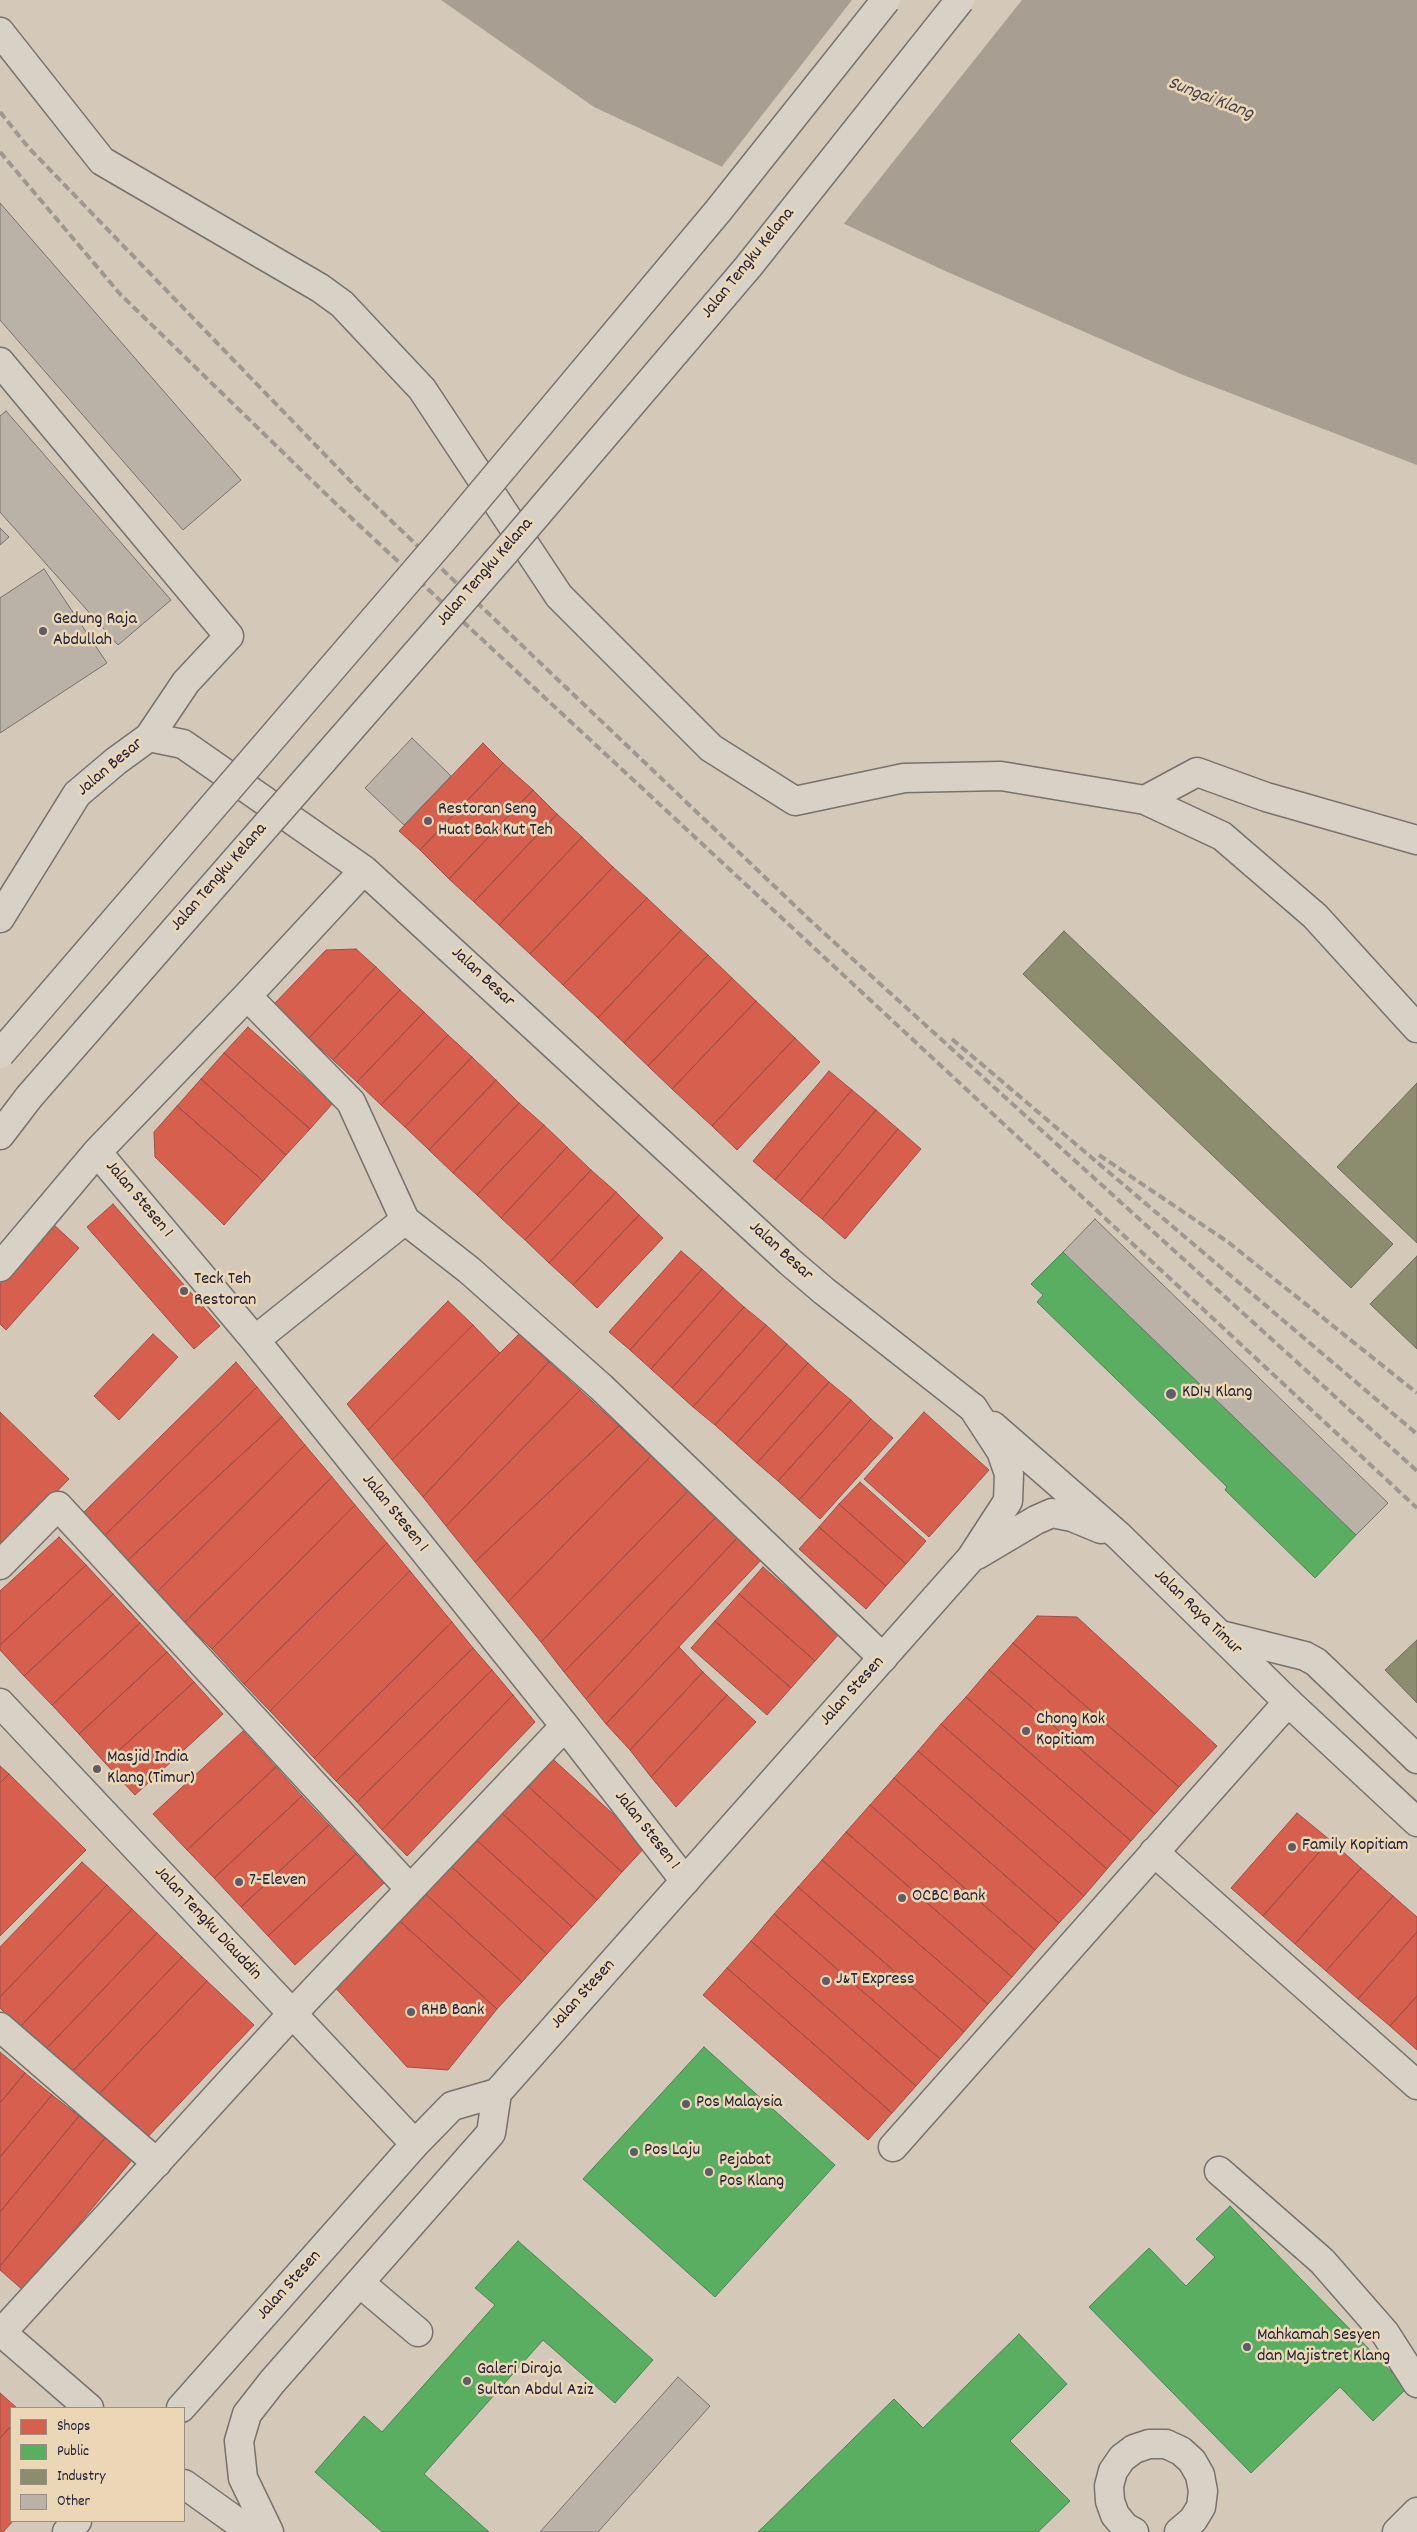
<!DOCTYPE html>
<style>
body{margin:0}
#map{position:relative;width:1417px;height:2532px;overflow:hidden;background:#d4c9b9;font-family:Dekko,sans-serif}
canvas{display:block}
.legend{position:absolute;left:10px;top:2407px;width:175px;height:115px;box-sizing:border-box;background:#ebd7b5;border:1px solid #9b8f84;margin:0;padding:6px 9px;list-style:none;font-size:15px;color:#22223b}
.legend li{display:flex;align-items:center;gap:10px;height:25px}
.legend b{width:25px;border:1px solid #9b8f84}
</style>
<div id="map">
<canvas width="1417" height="2532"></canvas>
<ul class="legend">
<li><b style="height:14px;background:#d6604d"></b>Shops</li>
<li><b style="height:14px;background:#5aae61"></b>Public</li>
<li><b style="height:14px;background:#8c8c6e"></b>Industry</li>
<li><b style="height:14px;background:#bab2a7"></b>Other</li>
</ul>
</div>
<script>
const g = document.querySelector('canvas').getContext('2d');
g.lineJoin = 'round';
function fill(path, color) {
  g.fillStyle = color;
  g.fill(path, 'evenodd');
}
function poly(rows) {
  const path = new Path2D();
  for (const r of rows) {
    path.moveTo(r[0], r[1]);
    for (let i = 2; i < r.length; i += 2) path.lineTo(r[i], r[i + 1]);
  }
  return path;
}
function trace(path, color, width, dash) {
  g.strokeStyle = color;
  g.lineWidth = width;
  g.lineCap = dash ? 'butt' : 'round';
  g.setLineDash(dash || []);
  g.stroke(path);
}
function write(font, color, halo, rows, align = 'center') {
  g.font = font + ' Dekko,sans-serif';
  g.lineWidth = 5;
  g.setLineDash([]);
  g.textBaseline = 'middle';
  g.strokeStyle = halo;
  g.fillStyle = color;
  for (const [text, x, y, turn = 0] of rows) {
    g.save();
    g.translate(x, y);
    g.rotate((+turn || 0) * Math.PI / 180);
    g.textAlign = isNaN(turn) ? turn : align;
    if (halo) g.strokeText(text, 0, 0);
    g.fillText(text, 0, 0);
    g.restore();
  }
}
const water = poly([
 [441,0,1417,0,1417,465,1183,375,943,270,594,107]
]);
const pier = poly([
 [852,0,1022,0,842,226,720,169]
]);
const shops = poly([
 [483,743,503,763,420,850,399,831,483,743],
 [503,763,533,790,449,879,420,850,503,763],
 [533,790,557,814,474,902,449,879,533,790],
 [557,814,582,837,499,925,474,902,557,814],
 [582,837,613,867,530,954,499,925,582,837],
 [613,867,647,898,563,985,530,954,613,867],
 [647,898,681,930,598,1018,563,985,647,898],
 [681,930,708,955,624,1043,598,1018,681,930],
 [356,949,376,967,309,1038,274,1004,326,950,356,949],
 [708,955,732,978,648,1066,624,1043,708,955],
 [376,967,400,990,333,1060,309,1038,376,967],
 [732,978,756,1001,672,1089,648,1066,732,978],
 [400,990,424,1012,357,1082,333,1060,400,990],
 [756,1001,795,1038,712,1126,672,1089,756,1001],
 [424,1012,448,1035,381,1105,357,1082,424,1012],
 [248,1027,333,1103,310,1129,224,1053,248,1027],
 [448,1035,472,1057,405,1127,381,1105,448,1035],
 [795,1038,820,1062,737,1150,712,1126,795,1038],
 [224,1053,310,1129,286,1155,201,1079,224,1053],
 [472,1057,496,1080,429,1150,405,1127,472,1057],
 [829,1071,852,1090,775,1180,753,1161,829,1071],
 [201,1079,286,1155,263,1181,177,1106,201,1079],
 [496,1080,519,1103,453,1173,429,1150,496,1080],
 [852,1090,876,1110,800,1201,775,1180,852,1090],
 [519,1103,544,1125,477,1195,453,1173,519,1103],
 [177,1106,263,1181,224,1225,155,1157,154,1132,177,1106],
 [876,1110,898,1129,822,1219,800,1201,876,1110],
 [544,1125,567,1147,501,1218,477,1195,544,1125],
 [898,1129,921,1149,845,1239,822,1219,898,1129],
 [567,1147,591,1170,525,1240,501,1218,567,1147],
 [591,1170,616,1192,549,1263,525,1240,591,1170],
 [616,1192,639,1215,573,1285,549,1263,616,1192],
 [113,1204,220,1326,194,1349,87,1227,113,1204],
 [639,1215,663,1238,597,1308,573,1285,639,1215],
 [53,1224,79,1248,6,1330,0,1324,0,1284,53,1224],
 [681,1251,702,1269,630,1350,609,1332,681,1251],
 [702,1269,723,1288,651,1369,630,1350,702,1269],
 [723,1288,744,1307,672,1388,651,1369,723,1288],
 [448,1301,473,1325,368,1430,347,1404,448,1301],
 [744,1307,766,1325,693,1407,672,1388,744,1307],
 [473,1325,500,1353,392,1460,368,1430,473,1325],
 [766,1325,787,1344,715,1425,693,1407,766,1325],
 [153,1334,178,1357,119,1420,94,1396,153,1334],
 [519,1334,549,1362,423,1497,392,1460,519,1334],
 [787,1344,808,1363,736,1444,715,1425,787,1344],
 [236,1362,257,1387,104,1536,83,1513,236,1362],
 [549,1362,580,1390,446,1526,423,1497,549,1362],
 [808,1363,829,1382,757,1463,736,1444,808,1363],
 [829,1382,851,1400,778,1481,757,1463,829,1382],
 [257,1387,282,1417,128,1560,104,1536,257,1387],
 [580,1390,619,1426,475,1562,446,1526,580,1390],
 [851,1400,871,1419,799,1500,778,1481,851,1400],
 [0,1412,69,1479,0,1550,0,1412],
 [924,1412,989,1470,929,1537,864,1479,924,1412],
 [282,1417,305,1445,156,1593,128,1560,282,1417],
 [871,1419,893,1438,820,1519,799,1500,871,1419],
 [619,1426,651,1456,508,1602,475,1562,619,1426],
 [305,1445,332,1477,185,1622,156,1593,305,1445],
 [651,1456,689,1490,541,1642,508,1602,651,1456],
 [332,1477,355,1505,212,1649,185,1622,332,1477],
 [860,1482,926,1541,906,1564,839,1504,860,1482],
 [689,1490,717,1516,564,1672,541,1642,689,1490],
 [839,1504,906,1564,886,1586,819,1527,839,1504],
 [355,1505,387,1543,244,1684,212,1649,355,1505],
 [717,1516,739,1536,586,1699,564,1672,717,1516],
 [819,1527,886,1586,866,1609,799,1549,819,1527],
 [739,1536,763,1558,606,1724,586,1699,739,1536],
 [59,1537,86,1565,0,1645,0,1591,59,1537],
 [387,1543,410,1571,270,1711,244,1684,387,1543],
 [86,1565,113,1594,24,1676,0,1650,0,1645,86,1565],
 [763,1567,839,1634,815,1661,739,1594,763,1567],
 [410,1571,452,1622,314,1758,270,1711,410,1571],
 [113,1594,140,1623,52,1705,24,1676,113,1594],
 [739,1594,815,1661,791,1688,715,1621,739,1594],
 [1037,1616,1077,1617,1217,1746,1179,1787,1013,1643,1037,1616],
 [715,1621,791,1688,767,1715,691,1648,715,1621],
 [452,1622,473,1648,336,1781,314,1758,452,1622],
 [140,1623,167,1652,79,1734,52,1705,140,1623],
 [1013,1643,1179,1787,1155,1814,989,1670,1013,1643],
 [679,1647,703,1672,630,1750,606,1724,679,1647],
 [473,1648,492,1670,357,1802,336,1781,473,1648],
 [167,1652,194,1682,105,1763,79,1734,167,1652],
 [492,1670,513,1695,382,1830,357,1802,492,1670],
 [989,1670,1155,1814,1131,1841,966,1697,989,1670],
 [703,1672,727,1695,651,1777,630,1750,703,1672],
 [194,1682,223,1714,135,1795,105,1763,194,1682],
 [513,1695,535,1722,407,1856,382,1830,513,1695],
 [727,1695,756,1722,676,1807,651,1777,727,1695],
 [966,1697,1131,1841,1107,1869,941,1724,966,1697],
 [941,1724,1107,1869,1084,1896,918,1751,941,1724],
 [243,1731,276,1767,187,1850,153,1814,243,1731],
 [544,1751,647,1845,622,1872,519,1778,544,1751],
 [918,1751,1084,1896,1059,1923,894,1778,918,1751],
 [0,1766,9,1774,0,1783,0,1766],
 [276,1767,302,1796,214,1878,187,1850,276,1767],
 [9,1774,86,1850,0,1936,0,1783,9,1774],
 [519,1778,622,1872,597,1900,494,1806,519,1778],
 [894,1778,1059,1923,1035,1950,870,1805,894,1778],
 [302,1796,329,1825,241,1907,214,1878,302,1796],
 [870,1805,1035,1950,1012,1977,846,1832,870,1805],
 [494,1806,597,1900,572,1927,469,1833,494,1806],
 [1297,1813,1330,1840,1263,1916,1231,1888,1297,1813],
 [329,1825,356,1854,268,1936,241,1907,329,1825],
 [846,1832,1012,1977,988,2004,822,1860,846,1832],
 [469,1833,572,1927,547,1954,444,1860,469,1833],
 [1330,1840,1361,1868,1295,1944,1263,1916,1330,1840],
 [356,1854,384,1883,295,1965,268,1936,356,1854],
 [444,1860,547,1954,522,1982,419,1888,444,1860],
 [822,1860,988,2004,964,2032,798,1887,822,1860],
 [82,1862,107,1885,0,1997,0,1947,82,1862],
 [1361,1868,1393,1896,1326,1971,1295,1944,1361,1868],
 [107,1885,132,1909,20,2027,0,2008,0,1997,107,1885],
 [798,1887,964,2032,940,2059,774,1914,798,1887],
 [419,1888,522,1982,497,2009,393,1915,419,1888],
 [1393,1896,1417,1917,1417,1932,1358,1999,1326,1971,1393,1896],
 [132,1909,157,1933,45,2050,20,2027,132,1909],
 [774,1914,940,2059,916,2086,751,1941,774,1914],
 [393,1915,497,2009,448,2070,407,2067,333,1985,393,1915],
 [1417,1932,1417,1996,1390,2026,1358,1999,1417,1932],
 [157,1933,182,1957,70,2074,45,2050,157,1933],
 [751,1941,916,2086,892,2113,727,1968,751,1941],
 [182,1957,207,1981,95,2098,70,2074,182,1957],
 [727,1968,892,2113,868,2140,703,1995,727,1968],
 [207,1981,254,2025,142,2143,95,2098,207,1981],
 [1417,1996,1417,2050,1390,2026,1417,1996],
 [0,2052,25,2073,0,2103,0,2052],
 [25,2073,52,2095,0,2157,0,2103,25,2073],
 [52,2095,79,2116,0,2212,0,2157,52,2095],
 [79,2116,105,2138,0,2266,0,2212,79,2116],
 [105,2138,132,2160,24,2291,0,2270,0,2266,105,2138],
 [0,2393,17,2408,11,2408,11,2426,0,2438,0,2393],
 [11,2426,13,2521,3,2532,0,2532,0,2438,11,2426]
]);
const public = poly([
 [1063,1252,1356,1535,1315,1578,1225,1490,1227,1487,1037,1302,1043,1295,1031,1284,1063,1252],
 [704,2047,835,2165,715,2297,583,2179,704,2047],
 [1230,2206,1407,2388,1373,2421,1340,2387,1251,2473,1089,2307,1149,2248,1186,2286,1215,2257,1196,2239,1230,2206],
 [518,2241,653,2360,615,2403,543,2340,424,2474,489,2532,382,2532,315,2472,364,2416,382,2432,495,2305,475,2288,518,2241],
 [1019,2334,1067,2384,1010,2441,1070,2501,1038,2532,758,2532,894,2399,923,2428,1019,2334]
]);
const industry = poly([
 [1064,931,1393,1244,1351,1288,1023,974,1064,931],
 [1417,1083,1417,1243,1337,1167,1417,1083],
 [1417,1256,1417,1349,1370,1304,1417,1256],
 [1417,1640,1417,1703,1385,1670,1417,1640]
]);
const building = poly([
 [0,203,241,480,183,530,0,320,0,203],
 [6,411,171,600,118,645,0,512,0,416,6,411],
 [0,528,9,537,0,545,0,528],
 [44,569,107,663,0,733,0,598,44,569],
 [412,738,451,776,404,825,365,788,412,738],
 [1095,1219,1388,1503,1356,1535,1063,1252,1095,1219],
 [678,2377,710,2406,598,2532,540,2532,678,2377]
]);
const minor = poly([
 [0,32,102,161,320,288,342,304,422,389,559,596,711,748,795,801,904,778,1001,776,1145,800,1222,836,1315,916,1417,1028],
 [0,362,229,636,186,682,149,737],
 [1145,800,1197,772,1266,797,1417,840],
 [0,918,77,794,116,761,149,737,183,744,364,870,790,1262,824,1291,973,1408],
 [247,996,351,1102,405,1220,469,1270,601,1387,883,1658],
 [97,1152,255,1340,565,1726,685,1881],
 [0,1267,97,1152,247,996,364,870],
 [255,1340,405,1220],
 [0,1565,58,1506,410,1889],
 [1221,1635,1305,1656,1316,1662,1417,1759],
 [1154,1852,1417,2085],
 [0,2027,157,2163],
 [893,2147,1288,1702],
 [1219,2171,1322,2261,1385,2333,1417,2383],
 [360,2283,418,2332],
 [2,2332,292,2014,565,1726],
 [67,2532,77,2521],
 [1134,2532,1125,2527,1115,2515,1110,2501,1109,2486,1113,2471,1122,2458,1134,2449,1149,2444,1166,2444,1181,2451,1192,2461,1200,2475,1203,2491,1201,2507,1193,2520,1179,2532],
 [1397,2532,1417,2512]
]);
const major = poly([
 [993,1426,1119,1536,1288,1702,1417,1822],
 [977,1555,1036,1520,1052,1513,1072,1517,1101,1529],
 [0,1703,415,2144],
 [0,2331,89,2408],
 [181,2408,415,2144,452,2106,497,2093,971,1558,1008,1501,1009,1474,1001,1451,973,1408],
 [184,2484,251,2532],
 [269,2532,243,2478,239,2441,247,2414,272,2382,491,2133,497,2093]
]);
const highway = poly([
 [0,1135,29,1097]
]);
const rail = poly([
 [0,112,28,147,359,490,813,923,1417,1471],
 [0,152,120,294,332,500,1417,1508],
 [952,1039,1417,1434],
 [1099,1155,1228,1242,1417,1393]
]);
const highwayBridge = poly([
 [0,1054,445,537,718,211,886,0],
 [29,1097,505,552,748,267,960,0]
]);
const markers = [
 [43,631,5,"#605c67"],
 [428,821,5,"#605c67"],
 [184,1291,5,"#605c67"],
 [1171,1394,6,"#605c67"],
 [1026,1731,5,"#605c67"],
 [97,1769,5,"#605c67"],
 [1292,1847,5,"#605c67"],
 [239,1882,5,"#605c67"],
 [902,1898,5,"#605c67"],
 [826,1981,5,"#605c67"],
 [411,2012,5,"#605c67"],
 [686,2104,5,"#605c67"],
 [634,2152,5,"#605c67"],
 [709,2172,5,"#605c67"],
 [1247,2347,5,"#605c67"],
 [467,2381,5,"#605c67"]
];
const streetNames = [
 ["Jalan Tengku Kelana",749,264,-51],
 ["Jalan Tengku Kelana",486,573,-49],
 ["Jalan Besar",111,768,-40],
 ["Jalan Tengku Kelana",220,878,-49],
 ["Jalan Besar",482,978,43],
 ["Jalan Stesen 1",138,1200,50],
 ["Jalan Besar",780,1252,42],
 ["Jalan Stesen 1",394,1514,51],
 ["Jalan Raya Timur",1197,1613,44],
 ["Jalan Stesen",853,1692,-48],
 ["Jalan Stesen 1",646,1831,52],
 ["Jalan Tengku Diauddin",207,1924,47],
 ["Jalan Stesen",584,1995,-48],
 ["Jalan Stesen",290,2286,-48]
];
const poiNames = [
 ["Gedung Raja",53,621],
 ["Abdullah",53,642],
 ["Restoran Seng",438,811],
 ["Huat Bak Kut Teh",438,832],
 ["Teck Teh",194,1281],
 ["Restoran",194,1302],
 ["KD14 Klang",1182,1394],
 ["Chong Kok",1036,1721],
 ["Kopitiam",1036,1742],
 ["Masjid India",107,1759],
 ["Klang (Timur)",107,1780],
 ["Family Kopitiam",1302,1847],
 ["7-Eleven",249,1882],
 ["OCBC Bank",912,1898],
 ["J&T Express",836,1981],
 ["RHB Bank",421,2012],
 ["Pos Malaysia",696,2104],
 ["Pos Laju",644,2152],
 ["Pejabat",719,2162],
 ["Pos Klang",719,2183],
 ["Mahkamah Sesyen",1257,2337],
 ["dan Majistret Klang",1257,2358],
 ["Galeri Diraja",477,2371],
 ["Sultan Abdul Aziz",477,2392]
];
const waterNames = [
 ["Sungai Klang",1210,100,21]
];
fill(water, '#a99e92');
fill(pier, '#d4c9b9');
fill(shops, '#d6604d');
trace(shops, '#a04d48', 1);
fill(public, '#5aae61');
trace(public, '#498456', 1);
fill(industry, '#8c8c6e');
trace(industry, '#6c6c5f', 1);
fill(building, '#bab2a7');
trace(building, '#76726f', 1);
trace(minor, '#76726f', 31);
trace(major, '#76726f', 31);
trace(highway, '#76726f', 31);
trace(minor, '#d8d1c5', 28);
trace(major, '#d8d1c5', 28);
trace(highway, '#d8d1c5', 28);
trace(rail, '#9e9892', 4, [8, 4]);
trace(highwayBridge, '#76726f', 31, []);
trace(highwayBridge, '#d8d1c5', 28);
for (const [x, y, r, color] of markers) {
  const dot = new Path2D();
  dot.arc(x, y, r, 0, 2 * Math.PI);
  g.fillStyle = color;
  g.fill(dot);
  trace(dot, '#ebd7b5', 2);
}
write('18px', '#22223b', '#ebd7b5', streetNames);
write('18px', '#22223b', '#ebd7b5', poiNames, 'left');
write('italic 19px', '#454250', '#ebd7b5', waterNames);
</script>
